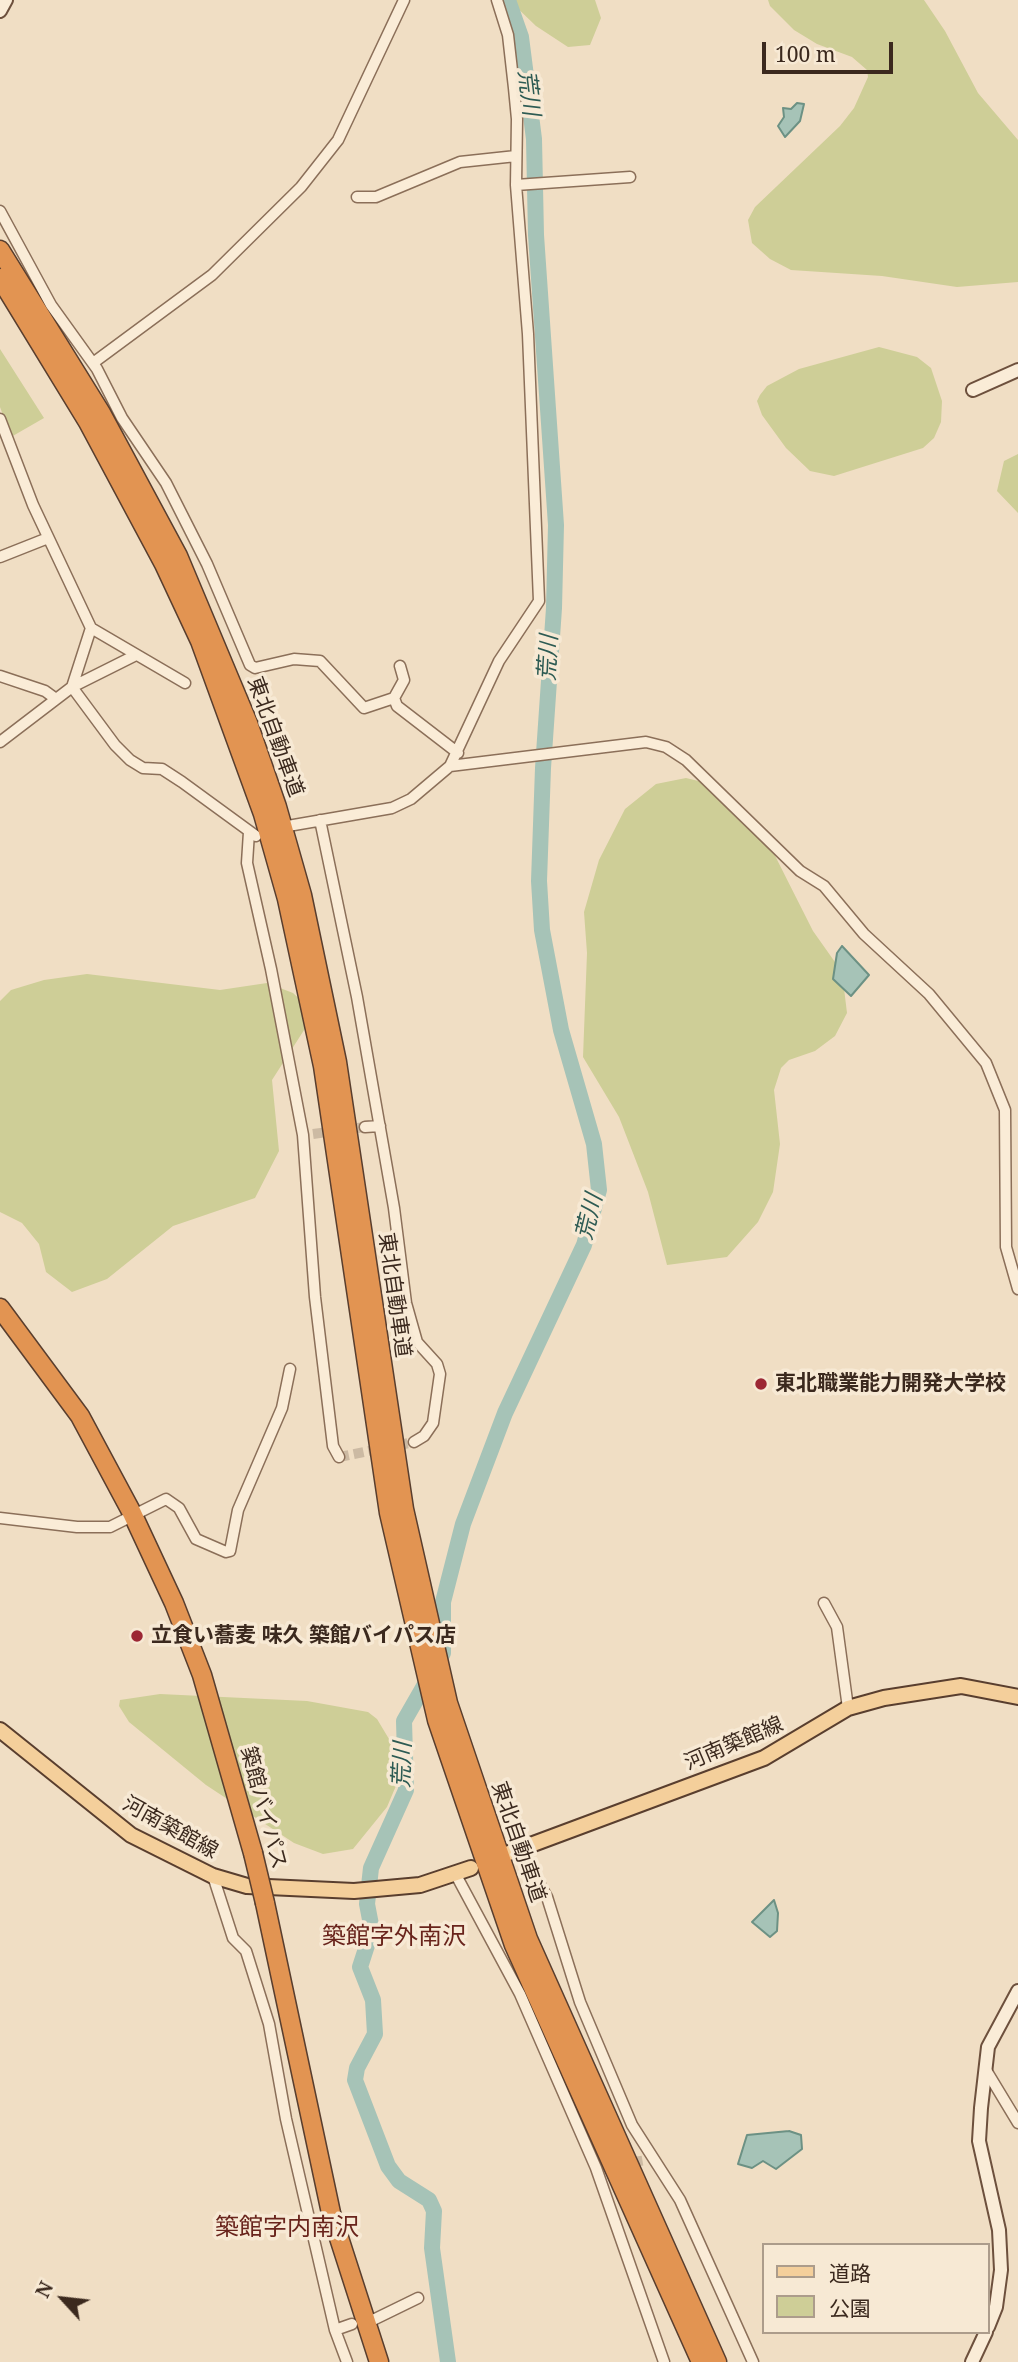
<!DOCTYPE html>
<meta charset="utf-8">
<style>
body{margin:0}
#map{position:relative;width:1018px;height:2362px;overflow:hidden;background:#f0dec4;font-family:"Noto Serif","Noto Sans JP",serif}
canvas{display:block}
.legend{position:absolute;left:762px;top:2243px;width:228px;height:91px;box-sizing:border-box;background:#f7e9d4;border:2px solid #ac9c8b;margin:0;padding:9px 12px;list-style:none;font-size:21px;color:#3b291e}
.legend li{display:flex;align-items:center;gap:14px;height:35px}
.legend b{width:35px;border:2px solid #ac9c8b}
.north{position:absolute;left:28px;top:2264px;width:70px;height:70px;-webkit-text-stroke:5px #f7e9d4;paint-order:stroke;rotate:297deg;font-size:19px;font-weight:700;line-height:28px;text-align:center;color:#3b291e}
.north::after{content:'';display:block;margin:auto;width:24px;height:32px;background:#3b291e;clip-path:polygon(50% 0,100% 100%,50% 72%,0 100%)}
.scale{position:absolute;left:762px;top:42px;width:131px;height:32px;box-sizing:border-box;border:4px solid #3b291e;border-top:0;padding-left:9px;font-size:21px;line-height:24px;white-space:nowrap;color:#3b291e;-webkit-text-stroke:5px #f7e9d4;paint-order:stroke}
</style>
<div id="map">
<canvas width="1018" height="2362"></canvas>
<ul class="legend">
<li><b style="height:9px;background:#f4cf9b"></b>道路</li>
<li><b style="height:19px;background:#cece97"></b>公園</li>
</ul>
<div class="north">N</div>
<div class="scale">100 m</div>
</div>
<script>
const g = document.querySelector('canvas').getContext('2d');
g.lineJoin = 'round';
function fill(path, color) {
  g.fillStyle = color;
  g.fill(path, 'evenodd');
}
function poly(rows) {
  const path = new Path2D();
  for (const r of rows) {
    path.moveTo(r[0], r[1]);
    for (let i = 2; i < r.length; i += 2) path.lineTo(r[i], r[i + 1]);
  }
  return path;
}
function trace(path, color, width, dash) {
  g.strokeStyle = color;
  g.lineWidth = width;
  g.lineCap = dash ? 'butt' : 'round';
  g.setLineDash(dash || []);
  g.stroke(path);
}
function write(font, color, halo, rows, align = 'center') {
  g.font = font + ' "Noto Serif","Noto Sans JP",serif';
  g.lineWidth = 7;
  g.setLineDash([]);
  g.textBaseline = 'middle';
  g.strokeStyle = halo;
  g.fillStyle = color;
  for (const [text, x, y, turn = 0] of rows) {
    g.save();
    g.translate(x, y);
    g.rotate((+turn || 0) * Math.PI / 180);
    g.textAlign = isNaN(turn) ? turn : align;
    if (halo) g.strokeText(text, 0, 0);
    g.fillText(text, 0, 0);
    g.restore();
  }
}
const green = poly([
 [509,0,595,0,601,18,590,45,568,47,536,26],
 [768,0,924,0,945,31,978,93,1018,140,1018,282,957,287,882,276,791,270,770,259,752,243,748,220,755,207,840,126,854,108,868,77,867,70,852,57,817,44,794,30,770,6],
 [879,347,917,357,931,368,942,401,941,422,934,438,923,448,834,476,810,471,786,448,762,415,757,401,760,395,767,386,799,369],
 [0,349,44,418,11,437,0,407],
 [1018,454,1018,513,997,491,1004,461],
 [686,778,719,786,758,822,813,931,842,972,847,1013,835,1036,815,1051,789,1060,781,1068,774,1090,780,1144,773,1192,758,1222,727,1257,667,1265,648,1192,619,1117,583,1057,587,953,584,912,599,860,625,809,656,784],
 [87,974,220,990,267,983,293,993,307,1006,306,1027,272,1080,279,1151,255,1198,173,1226,107,1279,72,1292,46,1272,39,1244,22,1223,0,1212,0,1001,11,990,44,980],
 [160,1694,307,1701,368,1712,377,1719,395,1749,401,1774,387,1807,353,1849,323,1854,294,1843,206,1785,129,1722,119,1706,120,1700]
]);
const water = poly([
 [797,103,804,104,800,121,785,137,778,126,784,117,783,108,791,109,797,103],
 [842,946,869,975,851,996,833,979,837,953,842,946],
 [774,1900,778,1913,777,1931,770,1937,752,1922,774,1900],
 [789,2131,801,2135,802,2149,776,2169,763,2161,752,2168,738,2164,747,2135,789,2131]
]);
const river = poly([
 [448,2362,432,2248,434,2211,429,2200,399,2181,388,2166,355,2080,357,2068,375,2034,373,2000,360,1967,372,1930,367,1904,371,1868,406,1790,404,1721,443,1653,443,1602,463,1524,505,1413,584,1245,599,1190,594,1144,561,1030,542,930,539,881,543,768,554,608,556,525,536,235,534,139,521,37,508,0]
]);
const streetTunnel = poly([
 [313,1134,365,1127],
 [339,1457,414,1442],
 [603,2167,646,2160]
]);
const street = poly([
 [497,0,508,35,514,88,517,119,516,185,630,177],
 [357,197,376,197,460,162,516,156],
 [0,211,51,305,97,369,122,418,166,483,207,564,250,665,255,668,294,659,320,661,364,708,394,698],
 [93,363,212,275,301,187,338,140,404,0],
 [0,419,33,505,91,628,72,687,0,742],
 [0,557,48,538],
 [91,628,185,683],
 [136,655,72,687,115,745,130,760,143,768,162,769,182,782,256,836],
 [400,666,404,680,394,698,397,706,458,753],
 [0,676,45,691,56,699],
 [450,766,646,742,666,747,686,760,800,871,824,886,864,934,929,994,986,1063,1005,1110,1006,1247,1018,1289],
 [320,820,357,997,394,1208,406,1303,417,1342,437,1364,440,1374,433,1423,424,1436,414,1442],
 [288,826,392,808,411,799,450,766,499,661,539,601,528,334,516,185],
 [249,832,247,863,271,969,303,1135,315,1297,333,1446,339,1457],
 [365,1127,380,1126],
 [0,1518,77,1527,110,1527,166,1499,179,1508,196,1539,226,1552,230,1551,238,1510,282,1408,290,1369],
 [824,1603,837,1627,848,1708],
 [520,1850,547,1897,580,2002,632,2125,680,2200,753,2362],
 [456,1875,520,1994,596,2168,664,2362],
 [213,1876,233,1938,246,1951,269,2024,286,2119,335,2330,347,2362],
 [986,2070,1018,2123],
 [375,2319,418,2298],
 [335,2330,352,2324]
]);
const secondary = poly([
 [0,11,6,0],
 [973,390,1018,370],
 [988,2327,996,2307,1001,2270,999,2230,979,2141,981,2108,988,2047,1018,1991],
 [972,2362,986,2332]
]);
const primary = poly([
 [0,1730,131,1835,213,1876,247,1886,354,1891,420,1885,471,1868],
 [509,1853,764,1758,848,1708,884,1698,961,1686,1018,1697]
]);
const highway = poly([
 [0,250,101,413,178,556,248,723,277,807,302,895,337,1062,404,1509,448,1703,528,1939,717,2362],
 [0,278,88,422,164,564,200,641,263,814,287,899,323,1066,389,1513,437,1720,514,1945,701,2362],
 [0,1308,80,1416,132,1513,174,1603,202,1675,253,1853],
 [265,1903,331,2213,379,2362]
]);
const highwayBridge = poly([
 [253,1853,265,1903]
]);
const markers = [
 [761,1384,7,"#9c2734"],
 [137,1636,7,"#9c2734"]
];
const streetNames = [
 ["東北自動車道",275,737,70],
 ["東北自動車道",394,1295,82],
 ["河南築館線",734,1744,-23],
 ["築館バイパス",263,1808,75],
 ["河南築館線",170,1828,29],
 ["東北自動車道",518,1842,71]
];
const poiNames = [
 ["東北職業能力開発大学校",775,1384],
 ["立食い蕎麦 味久 築館バイパス店",151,1636]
];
const waterNames = [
 ["荒川",528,93,83],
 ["荒川",549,658,-87],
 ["荒川",590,1217,-76],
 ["荒川",403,1765,-88]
];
const quarterNames = [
 ["築館字外南沢",394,1937],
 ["築館字内南沢",287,2228]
];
fill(green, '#cece97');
fill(water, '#a6c3b7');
trace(water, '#6c9184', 2);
trace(river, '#a6c3b7', 16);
trace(streetTunnel, '#ccbaa3', 10, [10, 5]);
trace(street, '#8b6f59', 13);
trace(secondary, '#6d503d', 16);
trace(primary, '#593e2e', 18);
trace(highway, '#593e2e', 21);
trace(street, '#faecd7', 10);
trace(secondary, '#faecd7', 12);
trace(primary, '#f4cf9b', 14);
trace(highway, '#e29452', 18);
trace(highwayBridge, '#593e2e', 21, []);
trace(highwayBridge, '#e29452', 18);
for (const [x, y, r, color] of markers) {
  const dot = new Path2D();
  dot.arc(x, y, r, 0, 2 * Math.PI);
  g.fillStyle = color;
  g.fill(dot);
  trace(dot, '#f7e9d4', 2.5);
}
write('21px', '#3b291e', '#f7e9d4', streetNames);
write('bold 21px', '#3b291e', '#f7e9d4', poiNames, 'left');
write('italic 23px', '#2d5b53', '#f7e9d4', waterNames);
write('24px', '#69241c', '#f7e9d4', quarterNames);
</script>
